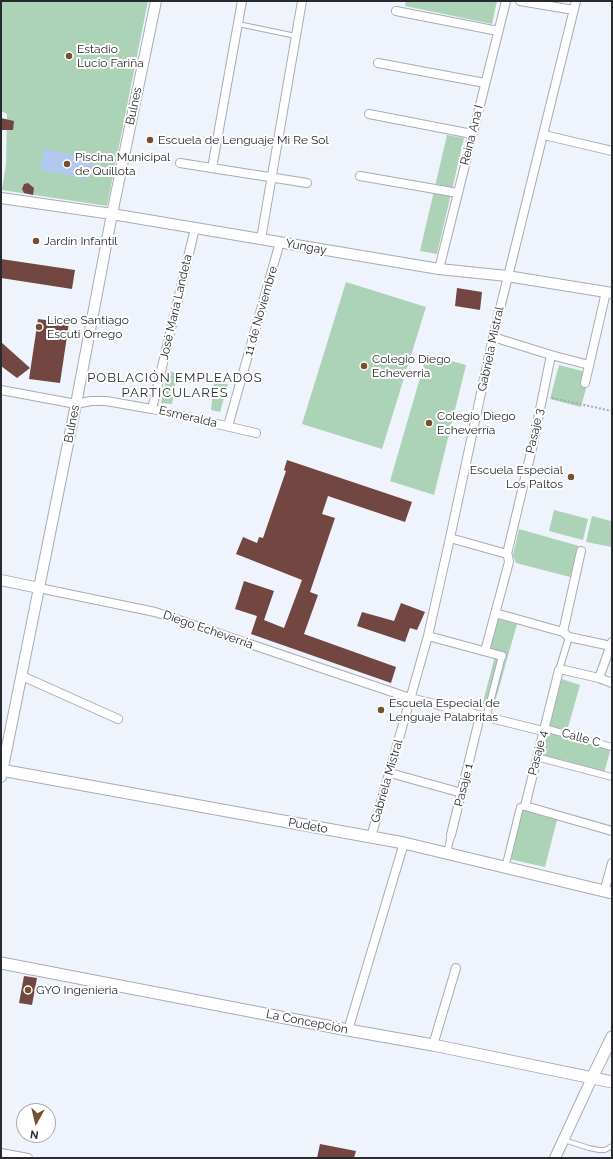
<!DOCTYPE html>
<meta charset="utf-8">
<style>
body{margin:0}
#map{position:relative;width:613px;height:1159px;overflow:hidden;background:#eff3fb;font-family:Raleway,sans-serif}
canvas{display:block}
.frame{position:absolute;inset:0;border:2px solid #282a2d;pointer-events:none}
.north{position:absolute;left:16px;top:1103px;width:40px;height:40px;box-sizing:border-box;background:#fff;border:1px solid #a9aaab;border-radius:50%;rotate:188deg;font-size:11px;font-weight:700;line-height:16px;text-align:center;color:#282a2d}
.north::after{content:'';display:block;margin:auto;width:14px;height:18px;background:#76502c;clip-path:polygon(50% 0,100% 100%,50% 72%,0 100%)}
</style>
<div id="map">
<canvas width="613" height="1159"></canvas>
<div class="frame"></div>
<div class="north">N</div>
</div>
<script>
const g = document.querySelector('canvas').getContext('2d');
g.lineJoin = 'round';
function fill(path, color) {
  g.fillStyle = color;
  g.fill(path, 'evenodd');
}
function poly(rows) {
  const path = new Path2D();
  for (const r of rows) {
    path.moveTo(r[0], r[1]);
    for (let i = 2; i < r.length; i += 2) path.lineTo(r[i], r[i + 1]);
  }
  return path;
}
function trace(path, color, width, dash) {
  g.strokeStyle = color;
  g.lineWidth = width;
  g.lineCap = dash ? 'butt' : 'round';
  g.setLineDash(dash || []);
  g.stroke(path);
}
function write(font, color, halo, rows, align = 'center') {
  g.font = font + ' Raleway,sans-serif';
  g.lineWidth = 4;
  g.setLineDash([]);
  g.textBaseline = 'middle';
  g.strokeStyle = halo;
  g.fillStyle = color;
  for (const [text, x, y, turn = 0] of rows) {
    g.save();
    g.translate(x, y);
    g.rotate((+turn || 0) * Math.PI / 180);
    g.textAlign = isNaN(turn) ? turn : align;
    if (halo) g.strokeText(text, 0, 0);
    g.fillText(text, 0, 0);
    g.restore();
  }
}
const green = poly([
 [1,1,148,1,107,206,2,190,6,164,7,114,1,111],
 [406,1,497,1,492,24,405,6],
 [447,135,464,138,437,254,420,251],
 [346,282,426,307,382,449,302,424],
 [427,354,466,365,434,495,390,481],
 [559,365,590,373,581,407,550,399],
 [168,371,177,373,172,404,161,403],
 [214,382,228,384,220,412,211,410],
 [554,510,588,519,583,540,549,531],
 [592,516,611,521,612,520,612,547,586,542],
 [519,529,579,546,570,577,516,563,513,555],
 [497,619,517,624,493,709,482,706,496,652,489,650],
 [562,679,580,685,567,731,549,726],
 [547,732,611,748,604,773,539,756],
 [522,809,557,820,545,867,509,859]
]);
const water = poly([
 [44,149,93,159,89,179,40,170]
]);
const building = poly([
 [1,118,14,121,13,130,1,130],
 [28,183,34,188,33,195,24,193,22,189,24,184],
 [1,259,75,270,72,289,1,278],
 [457,288,482,292,480,310,455,306],
 [38,319,69,323,60,383,29,379],
 [1,342,30,368,17,378,1,366],
 [287,460,412,502,405,522,328,496,322,514,335,518,310,592,318,595,304,634,396,667,391,683,251,634,257,616,235,609,244,581,274,591,264,620,284,628,302,580,236,554,243,537,257,543,259,537,263,538,286,471,284,470],
 [401,603,425,612,417,630,410,628,405,642,357,626,362,612,394,621],
 [24,976,37,978,32,1005,19,1003],
 [320,1144,356,1151,354,1158,317,1158]
]);
const path = poly([
 [552,398,612,411]
]);
const service = poly([
 [238,24,296,36],
 [564,1140,589,1148,599,1150,605,1150,612,1146]
]);
const pedestrian = poly([
 [559,670,569,637],
 [486,718,502,656],
 [543,731,548,729,612,747],
 [536,757,612,777],
 [447,853,451,835],
 [505,868,520,807,525,806]
]);
const minor = poly([
 [520,1,574,10],
 [396,11,498,31],
 [378,63,485,83],
 [369,114,472,134],
 [544,135,612,151],
 [180,163,307,183],
 [212,168,242,1],
 [360,176,458,193],
 [261,239,302,1],
 [439,269,506,1],
 [493,337,551,355,589,365],
 [585,383,606,292],
 [1,390,76,404,91,401,106,401,152,409,256,433],
 [152,409,195,228],
 [228,426,280,242],
 [450,538,507,554,508,556,509,562,485,651],
 [507,554,533,444,551,355],
 [39,588,155,612,410,698,543,731],
 [495,613,563,632,569,637,611,646],
 [563,632,581,551],
 [428,636,502,656],
 [22,676,118,719],
 [599,678,612,642],
 [612,683,599,678,564,670,559,670,525,806,612,831],
 [390,773,462,793],
 [451,835,480,716],
 [371,837,428,636,450,538,493,337,576,1],
 [604,892,612,863],
 [348,1030,404,843],
 [433,1045,456,968],
 [1,1153,28,1158]
]);
const tertiary = poly([
 [1,198,112,214,439,269,507,276,612,293],
 [1,580,39,588],
 [1,777,76,404,112,214,156,1],
 [555,1158,592,1078]
]);
const secondary = poly([
 [1,770,404,843,612,893],
 [1,963,348,1030,433,1045,612,1082],
 [592,1078,612,1037]
]);
const markers = [
 [69,56,4,"#76502c"],
 [150,140,4,"#76502c"],
 [67,164,4,"#76502c"],
 [36,241,4,"#76502c"],
 [39,327,4,"#76502c"],
 [364,366,4,"#76502c"],
 [429,423,4,"#76502c"],
 [571,477,4,"#76502c"],
 [381,710,4,"#76502c"],
 [28,990,4,"#76502c"]
];
const poiNames = [
 ["Estadio",77,49],
 ["Lucio Fariña",77,63],
 ["Escuela de Lenguaje Mi Re Sol",158,140],
 ["Piscina Municipal",75,157],
 ["de Quillota",75,171],
 ["Jardín Infantil",44,241],
 ["Liceo Santiago",47,320],
 ["Escuti Orrego",47,334],
 ["Colegio Diego",372,359],
 ["Echeverria",372,373],
 ["Colegio Diego",437,416],
 ["Echeverría",437,430],
 ["Escuela Especial",563,470,"right"],
 ["Los Paltos",563,484,"right"],
 ["Escuela Especial de",389,703],
 ["Lenguaje Palabritas",389,717],
 ["GYO Ingenieria",36,990]
];
const streetNames = [
 ["Bulnes",134,106,-78],
 ["Reina Ana I",472,135,-76],
 ["Yungay",306,247,10],
 ["José María Landeta",176,307,-77],
 ["11 de Noviembre",261,311,-74],
 ["Gabriela Mistral",491,349,-78],
 ["Esmeralda",188,417,13],
 ["Bulnes",72,424,-79],
 ["Pasaje 3",535,431,-78],
 ["Diego Echeverría",208,630,19],
 ["Calle C",581,738,15],
 ["Pasaje 4",538,753,-76],
 ["Gabriela Mistral",387,781,-74],
 ["Pasaje 1",464,785,-76],
 ["Pudeto",308,826,10],
 ["La Concepción",307,1022,11]
];
const neighbourhoodNames = [
 ["POBLACIÓN EMPLEADOS",175,378],
 ["PARTICULARES",175,393]
];
fill(green, '#acd3b7');
fill(water, '#b3c8f0');
fill(building, '#724741');
trace(service, '#a8abb3', 6);
trace(pedestrian, '#a8abb3', 8);
trace(minor, '#a8abb3', 10);
trace(tertiary, '#a8abb3', 12);
trace(secondary, '#a8abb3', 13);
trace(path, '#a6a9af', 2, [2, 2]);
trace(service, '#fff', 4);
trace(pedestrian, '#fff', 6);
trace(minor, '#fff', 8);
trace(tertiary, '#fff', 10);
trace(secondary, '#fff', 11);
for (const [x, y, r, color] of markers) {
  const dot = new Path2D();
  dot.arc(x, y, r, 0, 2 * Math.PI);
  g.fillStyle = color;
  g.fill(dot);
  trace(dot, '#fff', 1.5);
}
write('12px', '#282a2d', '#fff', poiNames, 'left');
write('12px', '#282a2d', '#fff', streetNames);
g.letterSpacing = '1px';
write('13px', '#282a2d', '#fff', neighbourhoodNames);
g.letterSpacing = '0px';
</script>
